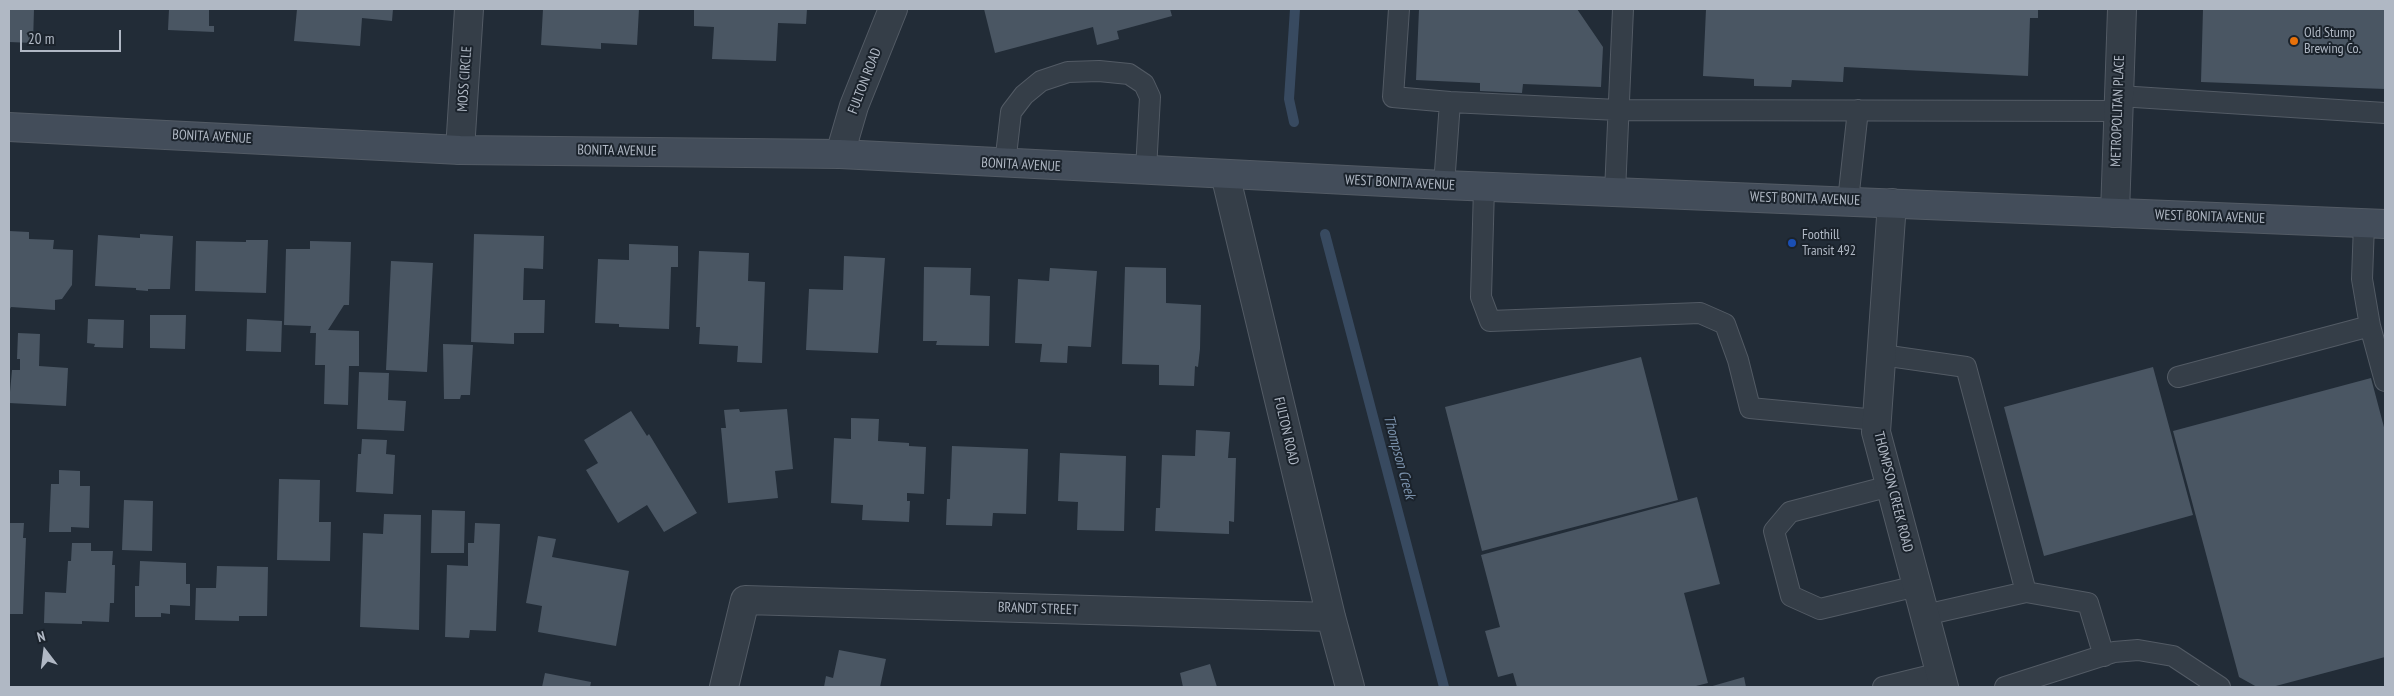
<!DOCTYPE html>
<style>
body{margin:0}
#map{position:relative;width:2394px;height:696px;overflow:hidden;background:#222c37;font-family:"PT Sans Narrow",sans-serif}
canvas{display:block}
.frame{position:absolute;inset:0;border:10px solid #b0b8c4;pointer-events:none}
.north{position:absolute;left:20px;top:626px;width:50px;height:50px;-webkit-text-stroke:4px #1b232c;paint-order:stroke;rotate:345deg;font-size:14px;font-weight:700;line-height:20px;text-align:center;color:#b0b8c4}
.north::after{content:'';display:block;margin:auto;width:18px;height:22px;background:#b0b8c4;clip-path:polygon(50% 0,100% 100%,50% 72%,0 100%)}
.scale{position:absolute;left:20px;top:30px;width:101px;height:22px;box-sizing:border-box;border:2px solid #b0b8c4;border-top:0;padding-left:6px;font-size:15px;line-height:18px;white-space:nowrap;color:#b0b8c4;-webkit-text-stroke:4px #1b232c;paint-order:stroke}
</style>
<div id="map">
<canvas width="2394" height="696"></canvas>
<div class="frame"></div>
<div class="north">N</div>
<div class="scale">20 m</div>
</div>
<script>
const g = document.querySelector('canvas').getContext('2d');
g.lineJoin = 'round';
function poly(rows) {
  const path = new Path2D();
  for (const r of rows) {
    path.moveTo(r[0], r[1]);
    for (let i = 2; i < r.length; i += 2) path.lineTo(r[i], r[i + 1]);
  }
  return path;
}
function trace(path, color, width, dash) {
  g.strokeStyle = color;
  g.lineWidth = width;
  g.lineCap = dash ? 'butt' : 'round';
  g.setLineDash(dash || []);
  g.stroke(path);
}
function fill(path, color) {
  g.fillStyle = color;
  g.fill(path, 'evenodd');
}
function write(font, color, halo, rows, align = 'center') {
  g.font = font + ' "PT Sans Narrow",sans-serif';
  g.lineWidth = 4;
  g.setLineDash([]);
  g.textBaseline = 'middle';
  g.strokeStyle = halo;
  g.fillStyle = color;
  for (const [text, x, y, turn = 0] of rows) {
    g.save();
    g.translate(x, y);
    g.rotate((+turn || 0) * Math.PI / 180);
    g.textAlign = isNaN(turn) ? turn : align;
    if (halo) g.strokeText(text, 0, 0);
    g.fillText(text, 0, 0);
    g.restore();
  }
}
const stream = poly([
 [1294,122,1289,99,1295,9],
 [1325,234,1444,687]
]);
const building = poly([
 [9,9,34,9,33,43,9,42],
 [169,9,209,9,209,26,214,26,214,32,168,30],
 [297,9,393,9,392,21,362,18,360,46,294,41],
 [543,9,639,9,637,45,601,43,601,49,541,45],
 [694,9,807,9,806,24,778,23,776,61,712,59,714,27,694,26],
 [984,9,1170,9,1172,16,1117,31,1119,39,1097,45,1093,27,995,53],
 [1419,9,1577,9,1603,47,1601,87,1523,84,1522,93,1480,91,1480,83,1416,80],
 [1706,9,2038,9,2038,18,2030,18,2028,76,1844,67,1843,82,1792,80,1791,87,1754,86,1754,79,1703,76],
 [2203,9,2385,9,2385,89,2201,82],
 [9,231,29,232,29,239,54,240,53,249,73,250,72,285,62,299,55,300,55,310,11,307,9,311],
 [140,234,173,236,170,289,148,289,148,291,136,290,136,288,95,286,98,235,140,238],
 [474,234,544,236,543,269,524,268,523,300,545,300,544,333,514,333,514,344,471,342],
 [246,240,268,240,266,293,195,291,196,241,246,242],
 [310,241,351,242,349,305,344,305,328,330,359,331,359,366,349,366,348,405,324,404,325,365,315,365,316,333,310,333,311,326,284,325,286,249,310,249],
 [629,244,678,246,678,267,671,267,669,329,619,327,619,324,595,323,598,259,629,260],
 [699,251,749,253,748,281,765,282,762,363,737,362,738,346,699,344,700,327,696,327],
 [844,256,885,258,878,353,806,350,809,289,843,290],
 [391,261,433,263,427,372,386,370],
 [924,267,971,268,970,295,990,296,989,346,936,345,937,341,923,341],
 [1125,267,1166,268,1166,303,1201,305,1200,349,1198,367,1195,366,1194,386,1159,385,1159,365,1122,364],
 [1050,268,1097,271,1091,347,1068,346,1067,363,1040,362,1042,344,1015,343,1018,279,1049,281],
 [150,315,186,315,185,349,150,348],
 [88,319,124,320,123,348,94,347,95,344,87,343],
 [247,319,282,321,281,352,246,351],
 [18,333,40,334,39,366,68,368,66,406,9,403,12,370,20,370,20,359,17,359],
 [443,344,473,345,470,395,461,395,460,399,444,399],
 [1641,357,1678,500,1482,551,1445,407],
 [2153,367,2193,515,2044,556,2004,407],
 [359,372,389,373,388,400,406,401,404,431,357,429],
 [2371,378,2385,431,2385,657,2272,687,2257,687,2239,677,2173,431],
 [739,409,740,412,787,409,793,469,775,471,778,498,728,503,721,428,726,428,724,410],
 [631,411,647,436,649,434,697,513,664,532,647,505,618,523,586,470,598,463,584,440],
 [851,418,879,419,878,441,909,443,909,446,926,447,924,494,907,493,907,501,910,501,909,522,862,520,863,505,831,503,834,438,851,439],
 [1196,430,1230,432,1228,458,1236,458,1234,522,1229,521,1229,534,1155,531,1156,508,1160,508,1162,455,1195,456],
 [362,439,387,440,386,454,395,455,393,494,356,492,358,454,361,454],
 [952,446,1028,449,1026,514,993,513,992,526,946,525,947,499,950,499],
 [1060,453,1126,456,1124,531,1077,530,1078,502,1058,501],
 [59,470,80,471,80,486,90,486,89,528,71,527,71,532,49,532,51,484,59,484],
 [279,479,320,480,319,522,331,522,330,561,277,560],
 [1697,497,1720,584,1684,593,1708,683,1692,687,1517,687,1513,673,1498,677,1485,631,1500,627,1481,555],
 [124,500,153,501,152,551,122,550],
 [432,510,465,511,464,553,431,553],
 [384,514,421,515,419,630,360,627,363,533,383,534],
 [9,523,24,523,23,538,26,538,23,614,9,614],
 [475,523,500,524,496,631,470,630,469,638,445,637,447,565,468,566,468,543,474,543],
 [538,536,556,539,552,557,629,571,616,646,538,632,542,606,526,603],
 [72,543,91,543,91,551,113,551,112,565,115,565,114,603,110,603,109,622,82,621,82,624,44,623,45,592,66,593,68,561,71,561],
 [140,561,186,563,186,584,190,584,190,606,170,605,170,614,161,613,161,617,135,617,135,586,139,586],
 [217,566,268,567,267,616,239,616,239,621,195,620,196,588,216,588],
 [839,650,886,659,880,687,824,687,826,676,833,678],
 [1210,664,1217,687,1183,687,1180,673],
 [545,673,591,682,590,687,542,687],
 [1744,677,1746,687,1709,687]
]);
const lane = poly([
 [1399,9,1393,97,1450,102,1618,110,2118,111],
 [2119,96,2385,113],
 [1005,164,1011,112,1024,95,1041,81,1068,72,1099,71,1129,74,1144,84,1150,97,1146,170],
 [1444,185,1450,102],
 [1484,187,1481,297,1490,321,1700,313,1725,324,1738,360,1750,408,1877,420],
 [1615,192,1623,9],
 [1848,201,1858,110],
 [2364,224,2362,279,2370,326,2385,381],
 [1882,355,1966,367,2026,592,1925,615],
 [2178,377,2370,326],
 [1890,486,1790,512,1774,531,1791,596,1820,609,1917,586],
 [2026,592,2088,603,2104,656],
 [1883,687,1940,673],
 [2005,687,2114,652,2138,650,2173,656,2220,687]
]);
const street = poly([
 [460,150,469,9],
 [840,154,854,106,893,9],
 [1225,174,1331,617,1350,687],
 [1892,203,1876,432,1944,687],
 [2115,213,2122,9],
 [724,687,745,600,1331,617]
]);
const secondary = poly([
 [9,127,460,150,840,154,1444,185,2385,224]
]);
const markers = [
 [2294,41,5,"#e8710a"],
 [1792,243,5,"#1a4fb4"]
];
const poiNames = [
 ["Old Stump",2304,33],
 ["Brewing Co.",2304,49],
 ["Foothill",1802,235],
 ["Transit 492",1802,251]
];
const streetNames = [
 ["MOSS CIRCLE",465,79,-86],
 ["FULTON ROAD",865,81,-69],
 ["METROPOLITAN PLACE",2118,111,-88],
 ["BONITA AVENUE",212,137,3],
 ["BONITA AVENUE",617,151,1],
 ["BONITA AVENUE",1021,165,3],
 ["WEST BONITA AVENUE",1400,183,3],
 ["WEST BONITA AVENUE",1805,199,2],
 ["WEST BONITA AVENUE",2210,217,2],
 ["FULTON ROAD",1286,431,77],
 ["THOMPSON CREEK ROAD",1893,492,76],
 ["BRANDT STREET",1038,609,2]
];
const waterNames = [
 ["Thompson Creek",1399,457,75]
];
trace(stream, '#384a60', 10);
fill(building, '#4a5663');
trace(lane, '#535b65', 22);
trace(street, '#535b65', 30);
trace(secondary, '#535b65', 30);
trace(lane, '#353e48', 20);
trace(street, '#353e48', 28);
trace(secondary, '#434d5a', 28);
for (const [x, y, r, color] of markers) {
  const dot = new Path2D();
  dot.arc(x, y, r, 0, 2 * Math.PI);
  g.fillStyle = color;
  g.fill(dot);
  trace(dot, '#1b232c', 2);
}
write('14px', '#b0b8c4', '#1b232c', poiNames, 'left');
write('14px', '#b0b8c4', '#1b232c', streetNames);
write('italic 15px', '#7990aa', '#1b232c', waterNames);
</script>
